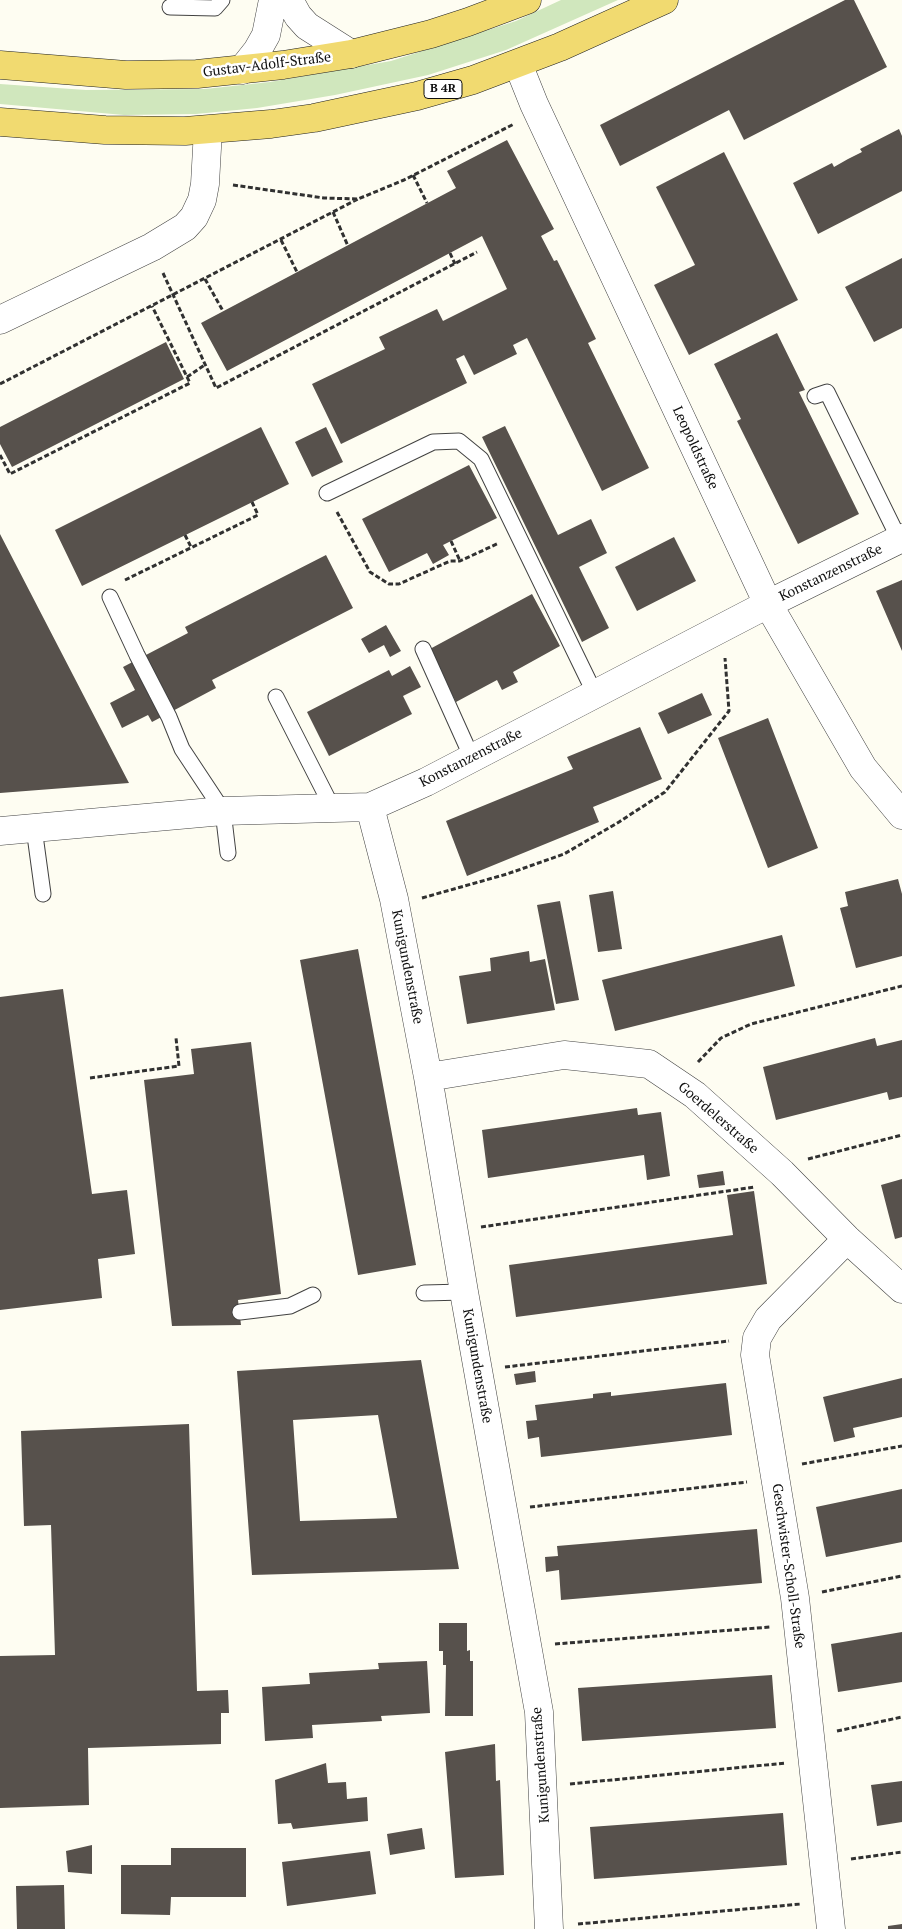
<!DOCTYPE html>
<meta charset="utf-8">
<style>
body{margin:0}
canvas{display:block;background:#fefdf2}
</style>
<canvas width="902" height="1929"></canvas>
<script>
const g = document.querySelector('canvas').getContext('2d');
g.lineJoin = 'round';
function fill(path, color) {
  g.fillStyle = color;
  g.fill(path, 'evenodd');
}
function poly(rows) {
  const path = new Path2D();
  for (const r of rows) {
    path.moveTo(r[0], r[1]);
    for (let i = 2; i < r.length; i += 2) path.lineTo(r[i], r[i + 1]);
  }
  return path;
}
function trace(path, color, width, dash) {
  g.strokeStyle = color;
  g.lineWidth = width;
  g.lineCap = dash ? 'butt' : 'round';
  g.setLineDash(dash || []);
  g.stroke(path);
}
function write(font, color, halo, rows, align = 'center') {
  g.font = font + ' "PT Serif",serif';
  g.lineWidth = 5;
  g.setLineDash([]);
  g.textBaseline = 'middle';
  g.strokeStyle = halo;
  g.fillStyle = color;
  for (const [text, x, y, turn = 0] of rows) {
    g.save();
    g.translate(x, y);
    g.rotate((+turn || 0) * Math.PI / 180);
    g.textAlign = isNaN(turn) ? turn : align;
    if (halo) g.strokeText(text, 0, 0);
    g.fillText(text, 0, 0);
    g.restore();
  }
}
const green = poly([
 [561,0,618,0,506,50,428,75,335,95,257,108,196,114,124,115,0,104,0,84,86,90,205,89,270,82,391,61,516,21]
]);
const building = poly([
 [845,0,854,0,887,67,744,140,729,110,620,166,600,125],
 [899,129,902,136,902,191,818,234,793,183,832,163,834,167,848,159,862,152,860,149],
 [507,140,554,229,541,236,554,261,557,260,596,339,588,343,649,468,602,491,527,338,513,345,517,354,474,375,464,355,456,359,467,383,341,444,312,384,385,349,379,337,437,309,443,321,507,289,482,236,227,371,201,323,456,188,447,171],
 [724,152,798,300,689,355,654,285,695,265,656,187],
 [902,258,902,328,874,342,845,287],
 [777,333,805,390,799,392,859,514,798,544,737,421,741,419,714,364],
 [166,342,184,379,12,467,0,444,0,427],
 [505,426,558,535,591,519,607,553,579,567,609,628,582,642,482,437],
 [261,427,289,484,82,586,55,530],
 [326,427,343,462,312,477,295,442],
 [469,465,497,518,443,545,449,555,433,564,427,553,389,572,362,519],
 [0,534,59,648,129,783,0,793],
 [674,537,696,581,637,611,615,567],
 [326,555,353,608,212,680,216,688,152,722,148,715,122,728,110,703,135,690,123,667,188,633,185,627],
 [902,580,902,651,876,591],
 [532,594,560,646,513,672,518,682,502,690,497,680,456,702,428,650],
 [386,625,401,651,390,657,384,645,369,653,361,639],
 [410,666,421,687,403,696,412,714,329,756,307,712,389,670,392,676],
 [702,693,712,715,668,734,658,713],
 [768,718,818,848,768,868,718,738],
 [640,727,662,779,593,807,599,822,467,876,446,821,573,769,567,757],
 [898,879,902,894,902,956,856,968,840,908,848,906,845,892],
 [613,891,622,949,598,952,589,895],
 [560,901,579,1000,556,1004,537,905],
 [782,935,795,986,615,1031,602,980],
 [358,949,416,1265,358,1275,300,960],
 [529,951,530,962,545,959,555,1010,467,1024,459,976,491,971,490,958],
 [63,989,92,1194,127,1190,135,1254,98,1259,102,1298,0,1310,0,997],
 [875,1038,877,1046,902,1040,902,1097,889,1100,887,1092,776,1120,763,1067],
 [251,1042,281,1294,238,1300,241,1325,172,1326,144,1080,194,1074,191,1049],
 [637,1108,638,1115,661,1112,670,1176,647,1180,644,1155,488,1178,482,1130],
 [723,1171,725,1185,699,1188,697,1175],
 [902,1179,902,1237,895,1239,881,1185],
 [754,1191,767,1284,516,1317,509,1265,733,1235,727,1195],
 [421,1360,459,1569,252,1575,237,1371],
 [378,1415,397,1518,300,1521,293,1420],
 [535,1371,536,1382,516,1385,514,1374],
 [902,1378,902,1417,853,1428,855,1437,834,1442,823,1397],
 [726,1383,732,1435,541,1457,539,1437,528,1439,526,1421,537,1420,535,1405,593,1398,593,1394,611,1392,611,1396],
 [189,1424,197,1691,228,1690,229,1713,221,1713,221,1744,88,1748,89,1805,0,1808,0,1656,55,1655,51,1525,24,1526,21,1431],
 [902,1489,902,1542,826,1557,816,1507],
 [757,1529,762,1583,561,1600,559,1570,546,1572,545,1557,558,1556,557,1546],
 [439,1623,467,1623,467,1651,470,1650,470,1661,473,1661,473,1716,445,1716,446,1665,443,1665,443,1651,439,1651],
 [902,1632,902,1682,838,1692,831,1644],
 [427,1661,430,1713,381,1716,382,1721,312,1725,313,1738,265,1741,262,1687,310,1684,309,1673,379,1669,378,1663],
 [772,1675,776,1728,582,1741,578,1688],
 [495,1744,496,1781,500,1780,504,1875,455,1878,445,1752],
 [326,1763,328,1783,346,1782,347,1799,367,1797,368,1821,293,1829,291,1823,278,1824,275,1780],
 [902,1781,902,1822,877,1826,871,1785],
 [783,1813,787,1865,594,1879,590,1827],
 [422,1828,425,1849,390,1855,387,1834],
 [92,1845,92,1874,68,1872,66,1851],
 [171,1848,246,1848,246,1897,171,1897,170,1915,121,1914,121,1865,171,1865],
 [370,1851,376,1894,287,1906,282,1862],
 [64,1885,65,1929,17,1929,16,1886],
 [902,1924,902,1929,888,1929,888,1926]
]);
const path = poly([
 [413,175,427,203],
 [233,185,324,198,358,199,404,180,514,124],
 [333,212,348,246],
 [281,240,297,272],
 [450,253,455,264],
 [163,273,216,388,477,252],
 [205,279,223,311],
 [187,377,206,364],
 [0,384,358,199],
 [0,455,10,474,190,383,152,306],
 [337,512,370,572,389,584,399,584,450,561,460,561,499,543],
 [185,535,191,547],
 [451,541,460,561],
 [125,580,258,515,252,502],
 [422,898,507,874,564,854,619,822,665,792,729,711,725,658],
 [698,1062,721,1038,751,1024,902,986],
 [90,1078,179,1066,176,1038],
 [808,1159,902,1135],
 [481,1227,755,1187],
 [505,1367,729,1341],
 [802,1464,902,1446],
 [530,1507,747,1482],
 [822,1592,902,1576],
 [555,1644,770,1627],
 [837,1731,902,1717],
 [570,1784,786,1763],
 [851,1859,902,1852],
 [578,1924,801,1904]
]);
const service = poly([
 [170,7,215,8,222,0],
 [815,396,827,392,899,539],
 [327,493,433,442,459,441,481,459,595,694],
 [110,597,137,655,169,717,182,749,223,811,228,853],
 [423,649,472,758],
 [276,697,332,807],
 [34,828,43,894],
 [424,1293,464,1292],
 [240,1312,290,1306,313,1295]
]);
const minor = poly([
 [289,0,298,16,307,26,351,54],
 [518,64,534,104,768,604,863,768,902,815],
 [242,70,257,51,266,35,273,0],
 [0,320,152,247,185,227,194,217,202,200,205,184,208,130],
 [370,807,394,899,428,1077,464,1292,539,1712,549,1929],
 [0,831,223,811,370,807,426,782,768,604,902,538],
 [428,1077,564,1055,649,1064,695,1095,782,1173,847,1239,902,1289],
 [831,1929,795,1598,755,1355,757,1338,768,1319,847,1239]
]);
const primary = poly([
 [0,65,126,75,197,74,283,65,351,54,431,34,468,22,527,0],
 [0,122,105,130,185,131,271,124,314,118,417,96,473,80,560,47,664,0]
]);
const shields = [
 [443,89,38]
];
const shieldNames = [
 ["B 4R",443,89]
];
const streetNames = [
 ["Gustav-Adolf-Straße",267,65,-7],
 ["Leopoldstraße",695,448,65],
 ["Konstanzenstraße",831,573,-26],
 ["Konstanzenstraße",471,758,-27],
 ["Kunigundenstraße",407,967,79],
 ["Goerdelerstraße",718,1118,41],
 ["Kunigundenstraße",477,1366,80],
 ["Geschwister-Scholl-Straße",788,1566,82],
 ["Kunigundenstraße",541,1765,-94]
];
fill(green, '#d0e7bd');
fill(building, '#57514c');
trace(service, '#424242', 17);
trace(minor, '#424242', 29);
trace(primary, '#202020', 29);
trace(path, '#313131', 3, [5, 2.5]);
trace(service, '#fff', 15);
trace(minor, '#fff', 28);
trace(primary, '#f1da70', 28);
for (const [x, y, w] of shields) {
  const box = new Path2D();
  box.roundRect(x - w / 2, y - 9.5, w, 19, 4);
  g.fillStyle = '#fff';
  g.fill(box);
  trace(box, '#0f0f0f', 1);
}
write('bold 12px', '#0f0f0f', null, shieldNames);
write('14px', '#0f0f0f', '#fff', streetNames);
</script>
